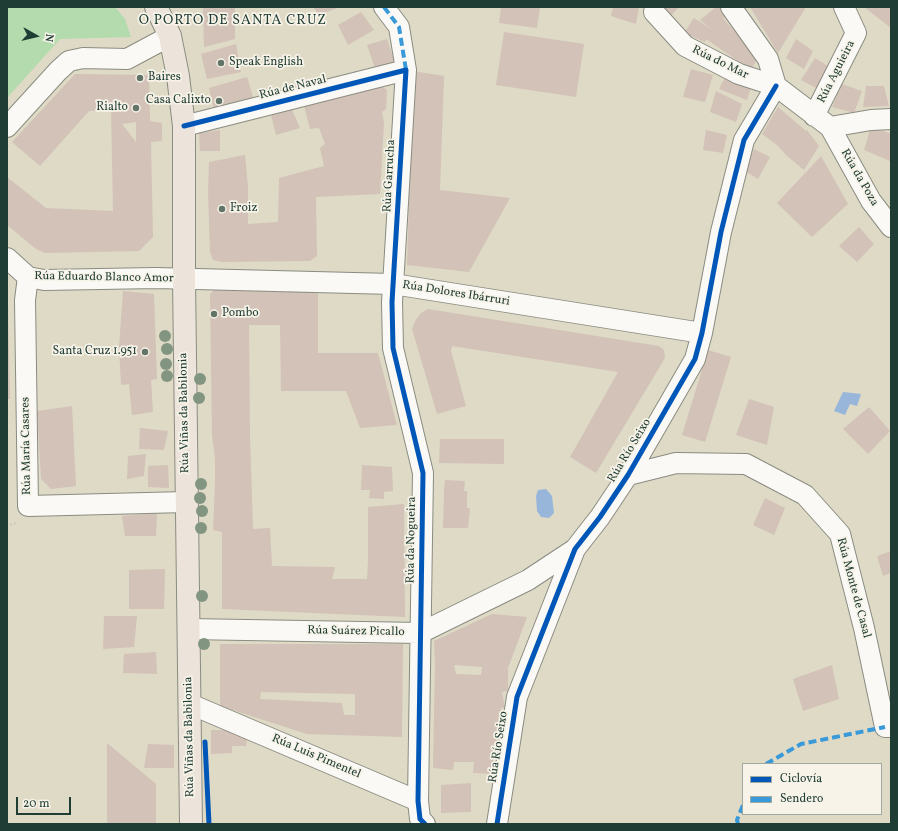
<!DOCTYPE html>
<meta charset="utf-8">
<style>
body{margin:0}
#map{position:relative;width:898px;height:831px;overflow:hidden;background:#dedac6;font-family:Vollkorn,serif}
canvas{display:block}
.frame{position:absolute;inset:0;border:8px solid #1f3d34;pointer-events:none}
.legend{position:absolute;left:742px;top:763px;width:140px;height:52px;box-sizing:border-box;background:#f7f3e8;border:1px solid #a1aaa0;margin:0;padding:5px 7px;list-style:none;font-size:12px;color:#1f3d34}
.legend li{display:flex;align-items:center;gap:8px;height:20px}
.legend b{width:20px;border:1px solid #a1aaa0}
.north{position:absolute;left:16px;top:16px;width:40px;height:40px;-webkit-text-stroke:3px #f7f3e8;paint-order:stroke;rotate:98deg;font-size:11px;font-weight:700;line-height:16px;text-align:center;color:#1f3d34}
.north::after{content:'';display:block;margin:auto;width:14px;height:18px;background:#1f3d34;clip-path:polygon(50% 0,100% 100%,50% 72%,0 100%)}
.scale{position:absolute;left:16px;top:797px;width:55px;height:18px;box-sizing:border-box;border:2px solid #1f3d34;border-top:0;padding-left:5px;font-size:12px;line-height:14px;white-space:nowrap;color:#1f3d34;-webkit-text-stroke:3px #f7f3e8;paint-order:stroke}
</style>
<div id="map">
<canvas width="898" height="831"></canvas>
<div class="frame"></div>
<ul class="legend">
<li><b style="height:5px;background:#0057b8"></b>Ciclovía</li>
<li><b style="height:5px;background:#3a99d8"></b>Sendero</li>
</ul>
<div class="north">N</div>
<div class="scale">20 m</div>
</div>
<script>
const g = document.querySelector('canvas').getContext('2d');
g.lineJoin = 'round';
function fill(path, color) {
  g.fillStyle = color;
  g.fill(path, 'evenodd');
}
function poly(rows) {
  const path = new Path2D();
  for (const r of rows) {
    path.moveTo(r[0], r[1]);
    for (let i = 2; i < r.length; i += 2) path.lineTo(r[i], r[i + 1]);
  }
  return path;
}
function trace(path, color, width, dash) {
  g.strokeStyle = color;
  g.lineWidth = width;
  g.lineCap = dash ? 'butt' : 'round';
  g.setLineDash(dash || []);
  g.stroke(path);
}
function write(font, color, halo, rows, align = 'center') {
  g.font = font + ' Vollkorn,serif';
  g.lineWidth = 3.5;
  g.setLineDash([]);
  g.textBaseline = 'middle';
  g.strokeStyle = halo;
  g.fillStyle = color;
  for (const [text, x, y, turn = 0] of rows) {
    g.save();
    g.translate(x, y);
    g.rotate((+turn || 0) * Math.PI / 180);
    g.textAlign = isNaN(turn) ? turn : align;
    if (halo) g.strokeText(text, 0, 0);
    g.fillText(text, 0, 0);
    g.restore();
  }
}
const green = poly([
 [7,7,115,7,125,19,131,37,60,39,7,98]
]);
const water = poly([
 [843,392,861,394,857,406,850,404,845,415,834,411],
 [546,489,552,496,554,513,549,518,541,517,537,511,536,496,538,490]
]);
const building = poly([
 [203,7,235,7,235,39,204,47],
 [313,7,340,7,319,15],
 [501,7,540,7,537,28,499,23],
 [613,7,639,7,636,24,611,16],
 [658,7,679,7,669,18],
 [716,7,724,7,729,14,723,18,748,47,756,61,751,70,706,39,705,42,684,33,694,18,713,30,700,20],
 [750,7,806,7,778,53],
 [864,7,891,7,891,28],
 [361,12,374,30,348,45,338,25],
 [504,32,584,44,576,97,496,85],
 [387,39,396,66,377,74,367,45],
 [796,39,813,51,804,69,786,58],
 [236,44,241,72,207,79,201,54],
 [815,58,831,68,818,89,801,80],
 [691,69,713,75,705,102,683,97],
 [413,71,444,76,440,190,510,198,469,272,407,265],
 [727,73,752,85,747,100,719,89],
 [75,74,149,75,150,121,162,123,162,141,151,142,153,237,139,251,45,253,36,249,7,225,7,177,46,208,113,211,111,110,89,111,40,166,12,142],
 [136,122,136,142,122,124],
 [247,77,254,100,214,110,209,88],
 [376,82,387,90,386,109,382,112,384,123,380,194,316,197,317,256,310,261,221,262,213,260,210,252,208,192,209,162,245,155,248,187,248,224,278,222,279,178,324,166,320,148,325,144,319,128,310,129,303,102],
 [842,84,862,91,854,113,832,107],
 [866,86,884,86,889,106,863,107],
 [716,91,742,104,736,122,710,112],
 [290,105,300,128,276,135,270,111],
 [778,107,806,131,807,130,819,146,804,170,787,156,777,145,762,134],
 [871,126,891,134,890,161,864,150],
 [220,130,220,151,200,151,199,133],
 [706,130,727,135,723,153,703,150],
 [754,149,770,157,758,179,743,170],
 [821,156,848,204,812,237,777,203],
 [859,227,874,244,857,262,839,246],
 [215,289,312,290,318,294,318,353,378,353,397,425,360,428,346,391,281,391,280,325,249,325,250,435,253,529,270,528,272,566,335,567,332,579,367,579,368,561,368,507,404,504,405,617,222,609,222,532,213,530,215,483,215,459,212,435,210,294],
 [123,291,154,294,157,379,151,380,153,412,132,415,129,384,121,385,119,347],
 [7,305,8,305,10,399,7,399],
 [428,309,659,346,664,350,665,358,596,473,570,457,618,372,452,346,451,351,466,406,437,414,412,329,415,321,421,313],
 [708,350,731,357,705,442,682,435],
 [749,399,774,407,767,445,736,435],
 [72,406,76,486,51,489,41,479,37,411],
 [869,407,890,431,868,454,843,429],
 [140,428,168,431,164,450,139,449],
 [440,439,504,439,504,464,439,463],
 [146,454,144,476,127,479,128,456],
 [168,465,169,488,148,487,148,466],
 [362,465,392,467,393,491,384,492,384,499,369,498,370,490,361,490],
 [445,480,465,481,464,491,467,491,467,508,470,508,468,528,443,528,444,490],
 [765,498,785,508,774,535,753,525],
 [157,513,156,536,125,536,122,516],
 [891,551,891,573,883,576,877,556],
 [165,569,164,609,129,609,129,570],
 [492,614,527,617,508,668,508,691,502,692,505,708,501,708,501,725,497,726,499,742,494,742,496,759,493,757,493,774,473,773,474,762,454,762,453,770,433,768,435,664,434,641],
 [454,665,482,667,481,675,456,674],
 [104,616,137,616,134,647,103,649],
 [220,644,403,644,402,737,307,734,220,706],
 [261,692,355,694,355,715,344,715,342,703,260,699],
 [156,652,157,674,123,673,124,654],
 [832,665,839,699,803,711,793,679],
 [211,730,230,730,248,734,246,746,232,746,232,753,211,754],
 [107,743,156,784,156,824,107,824],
 [148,744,174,745,174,768,144,768],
 [471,783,471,812,441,813,441,785]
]);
const path = poly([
 [7,526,18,522]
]);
const minor = poly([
 [384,7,399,27,406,70,392,302,393,348,423,473,418,801,420,819,425,824],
 [731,7,768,59,776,86],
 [654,12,685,46,739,74,776,86,830,127,871,120,891,119],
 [814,116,856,33,844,7],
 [184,126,406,70],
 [7,127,58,71,69,61,83,58,127,59,170,36],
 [830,127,871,201,891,227],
 [7,258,28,277,44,280,156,278,393,284,702,333],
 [28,277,25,300,28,506,186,502],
 [628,475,676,463,746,464,805,495,840,534,864,628,885,727,891,727],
 [188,629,420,633,528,580,575,549],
 [190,704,418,801],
 [497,824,517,697,575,549,600,517,628,475,695,359,702,333,721,232,744,140,776,86]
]);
const major = poly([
 [156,7,170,36,178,76,184,126,184,279,191,824]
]);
const quiet = poly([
 [384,7,399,27,406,70],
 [766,764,801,744,885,727],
 [738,824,737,820,743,805]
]);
const cycleway = poly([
 [184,126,406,70,392,302,393,348,423,473,418,801,420,819,425,824],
 [205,742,209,824],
 [497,824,517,697,575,549,600,517,628,475,695,359,702,333,721,232,744,140,776,86]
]);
const trees = [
 [165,336],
 [167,349],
 [166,364],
 [167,376],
 [200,379],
 [199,398],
 [201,484],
 [200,498],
 [202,511],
 [201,528],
 [202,596],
 [204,644]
];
const markers = [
 [221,63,4,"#627467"],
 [140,78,4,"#627467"],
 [219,101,4,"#627467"],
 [136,108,4,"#627467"],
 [222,209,4,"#627467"],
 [214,314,4,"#627467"],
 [145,352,4,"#627467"]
];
const poiNames = [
 ["Speak English",229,63],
 ["Baires",148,78],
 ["Casa Calixto",211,101,"right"],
 ["Rialto",128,108,"right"],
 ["Froiz",230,209],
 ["Pombo",222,314],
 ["Santa Cruz 1.951",137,352,"right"]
];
const streetNames = [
 ["Rúa do Mar",720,63,26],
 ["Rúa Aguieira",837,72,-63],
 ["Rúa de Naval",293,88,-14],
 ["Rúa Garrucha",390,176,-87],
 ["Rúa da Poza",859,178,60],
 ["Rúa Eduardo Blanco Amor",104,278,1],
 ["Rúa Dolores Ibárruri",456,294,9],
 ["Rúa Viñas da Babilonia",185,413,-91],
 ["Rúa María Casares",27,446,-91],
 ["Rúa Río Seixo",630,451,-59],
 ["Rúa da Nogueira",412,540,-89],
 ["Rúa Monte de Casal",853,588,75],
 ["Rúa Suárez Picallo",356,632,1],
 ["Rúa Viñas da Babilonia",190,737,-91],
 ["Rúa Río Seixo",499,747,-81],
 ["Rúa Luis Pimentel",316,757,23]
];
const quarterNames = [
 ["O PORTO DE SANTA CRUZ",233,21]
];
fill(green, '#b3dbad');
fill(water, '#97b6da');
fill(building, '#d3c2b7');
trace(minor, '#8a8c81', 22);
trace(major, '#8a8c81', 24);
trace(path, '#babdb8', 2.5, [1, 3]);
trace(minor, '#faf9f6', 20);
trace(major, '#ece4db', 22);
trace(quiet, '#3a99d8', 4, [8, 4]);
trace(cycleway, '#0057b8', 5);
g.fillStyle = '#829581';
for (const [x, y] of trees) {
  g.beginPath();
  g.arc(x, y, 6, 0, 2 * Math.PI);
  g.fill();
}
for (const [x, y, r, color] of markers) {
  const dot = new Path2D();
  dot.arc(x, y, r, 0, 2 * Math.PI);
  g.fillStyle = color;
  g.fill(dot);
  trace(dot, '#f7f3e8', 1.5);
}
write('12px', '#1f3d34', '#f7f3e8', poiNames, 'left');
write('12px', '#1f3d34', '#f7f3e8', streetNames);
g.letterSpacing = '1px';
write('14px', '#1f3d34', '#f7f3e8', quarterNames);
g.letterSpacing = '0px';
</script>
